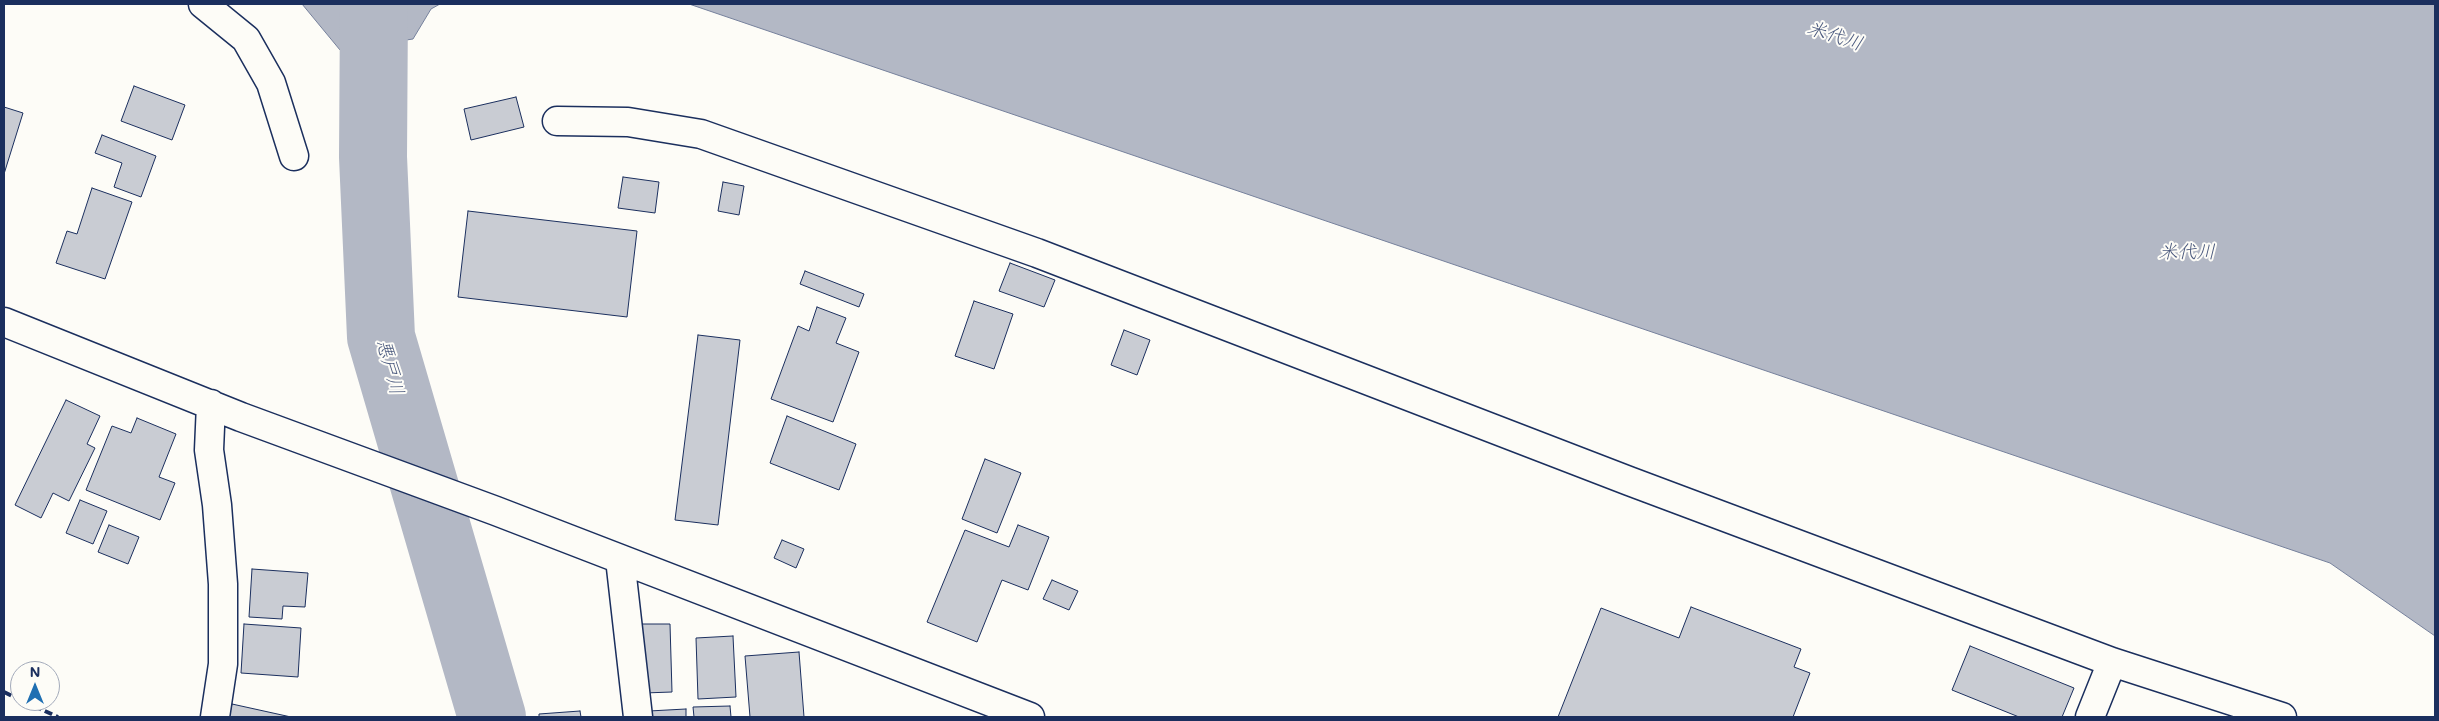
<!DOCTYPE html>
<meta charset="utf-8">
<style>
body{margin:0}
#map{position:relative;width:2439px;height:721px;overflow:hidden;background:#fdfcf7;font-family:Mali,sans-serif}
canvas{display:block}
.frame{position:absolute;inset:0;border:5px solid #1b2f5e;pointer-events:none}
.north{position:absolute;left:10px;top:661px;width:50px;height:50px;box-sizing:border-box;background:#fdfcf7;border:1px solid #a3aaba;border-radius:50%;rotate:0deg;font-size:14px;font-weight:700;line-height:20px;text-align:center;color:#1b2f5e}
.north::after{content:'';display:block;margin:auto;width:18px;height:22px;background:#1f6fb2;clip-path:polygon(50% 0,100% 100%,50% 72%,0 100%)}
</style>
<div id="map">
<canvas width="2439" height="721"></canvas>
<div class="frame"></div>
<div class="north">N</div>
</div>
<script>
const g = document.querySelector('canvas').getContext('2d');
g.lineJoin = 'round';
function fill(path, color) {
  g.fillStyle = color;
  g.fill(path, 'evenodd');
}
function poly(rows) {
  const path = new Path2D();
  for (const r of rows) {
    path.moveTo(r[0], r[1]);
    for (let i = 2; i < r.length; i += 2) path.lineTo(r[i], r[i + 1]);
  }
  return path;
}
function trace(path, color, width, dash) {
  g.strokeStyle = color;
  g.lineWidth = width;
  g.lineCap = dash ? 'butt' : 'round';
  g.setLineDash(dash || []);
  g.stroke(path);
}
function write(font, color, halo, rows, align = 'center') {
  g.font = font + ' Mali,"Klee One",sans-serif';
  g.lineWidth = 4;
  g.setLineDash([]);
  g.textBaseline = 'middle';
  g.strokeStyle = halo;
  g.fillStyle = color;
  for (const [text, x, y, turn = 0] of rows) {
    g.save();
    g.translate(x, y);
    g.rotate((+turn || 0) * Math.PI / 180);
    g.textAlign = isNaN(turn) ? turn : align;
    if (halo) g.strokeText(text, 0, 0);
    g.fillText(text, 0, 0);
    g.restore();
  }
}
const water = poly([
 [302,4,440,4,431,9,413,39,340,50,302,4],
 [689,4,2435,4,2435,636,2330,563,689,4]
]);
const river = poly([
 [374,4,373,157,381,337,492,717]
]);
const building = poly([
 [134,86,185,105,172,140,121,121,134,86],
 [516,97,524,127,471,140,464,109,516,97],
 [4,107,23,113,4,174,4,107],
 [102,135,156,156,141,197,114,187,122,163,95,153,102,135],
 [623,177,659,182,655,213,618,208,623,177],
 [723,182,744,186,739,215,718,211,723,182],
 [92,188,132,202,105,279,56,263,67,231,77,234,92,188],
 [468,211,637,231,627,317,458,297,468,211],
 [1010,263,1055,280,1044,307,999,291,1010,263],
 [805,271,864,294,859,307,800,284,805,271],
 [974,301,1013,314,994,369,955,356,974,301],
 [817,307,846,318,836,343,859,352,833,422,771,399,798,326,809,331,817,307],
 [1124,330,1150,340,1137,375,1111,365,1124,330],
 [698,335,740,340,718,525,675,520,698,335],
 [66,400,100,416,87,444,95,448,69,501,53,493,41,518,15,505,66,400],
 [787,416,856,444,839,490,770,463,787,416],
 [137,418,176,434,159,477,175,483,160,520,86,490,112,426,131,433,137,418],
 [985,459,1021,473,997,533,962,519,985,459],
 [80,500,107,511,93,544,66,533,80,500],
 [109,525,139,537,128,564,98,552,109,525],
 [1018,525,1049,537,1028,590,1002,580,977,642,927,622,965,530,1009,547,1018,525],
 [782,540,804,549,796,568,774,558,782,540],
 [252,569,308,573,305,607,283,606,282,619,249,617,252,569],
 [1052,580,1078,591,1069,610,1043,599,1052,580],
 [1691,607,1801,649,1794,667,1810,673,1793,717,1558,717,1601,608,1679,638,1691,607],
 [244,624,301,628,298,677,241,673,244,624],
 [642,624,670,624,672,692,644,693,642,624],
 [733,636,736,697,698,699,696,638,733,636],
 [1970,646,2074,688,2062,717,2019,717,1952,690,1970,646],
 [799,652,804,717,750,717,745,656,799,652],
 [232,704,291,717,229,717,232,704],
 [730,706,731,717,694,717,693,707,730,706],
 [686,709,686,717,649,717,649,711,686,709],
 [580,711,581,717,539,717,539,714,580,711]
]);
const minor = poly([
 [203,4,246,39,271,83,294,156],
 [557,121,628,122,701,134,1037,253,1629,481,2112,662,2282,717],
 [4,322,241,417,496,511,1030,717],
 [211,404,209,450,217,505,223,584,223,664,215,717],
 [620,559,638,717],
 [2090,717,2112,662]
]);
const rail = poly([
 [4,692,20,700],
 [23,701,58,717]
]);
const waterNames = [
 ["米代川",1835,36,18],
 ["米代川",2187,252],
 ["悪戸川",390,367,75]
];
fill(water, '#b3b8c5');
trace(water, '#76819c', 1);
trace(river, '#b3b8c5', 68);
fill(building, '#c9ccd3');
trace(building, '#1b2f5e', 1);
trace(minor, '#1b2f5e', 31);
trace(minor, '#fdfcf7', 28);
trace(rail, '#1b2f5e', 4, [8, 4]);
write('italic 19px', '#49587d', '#fdfcf7', waterNames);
</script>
